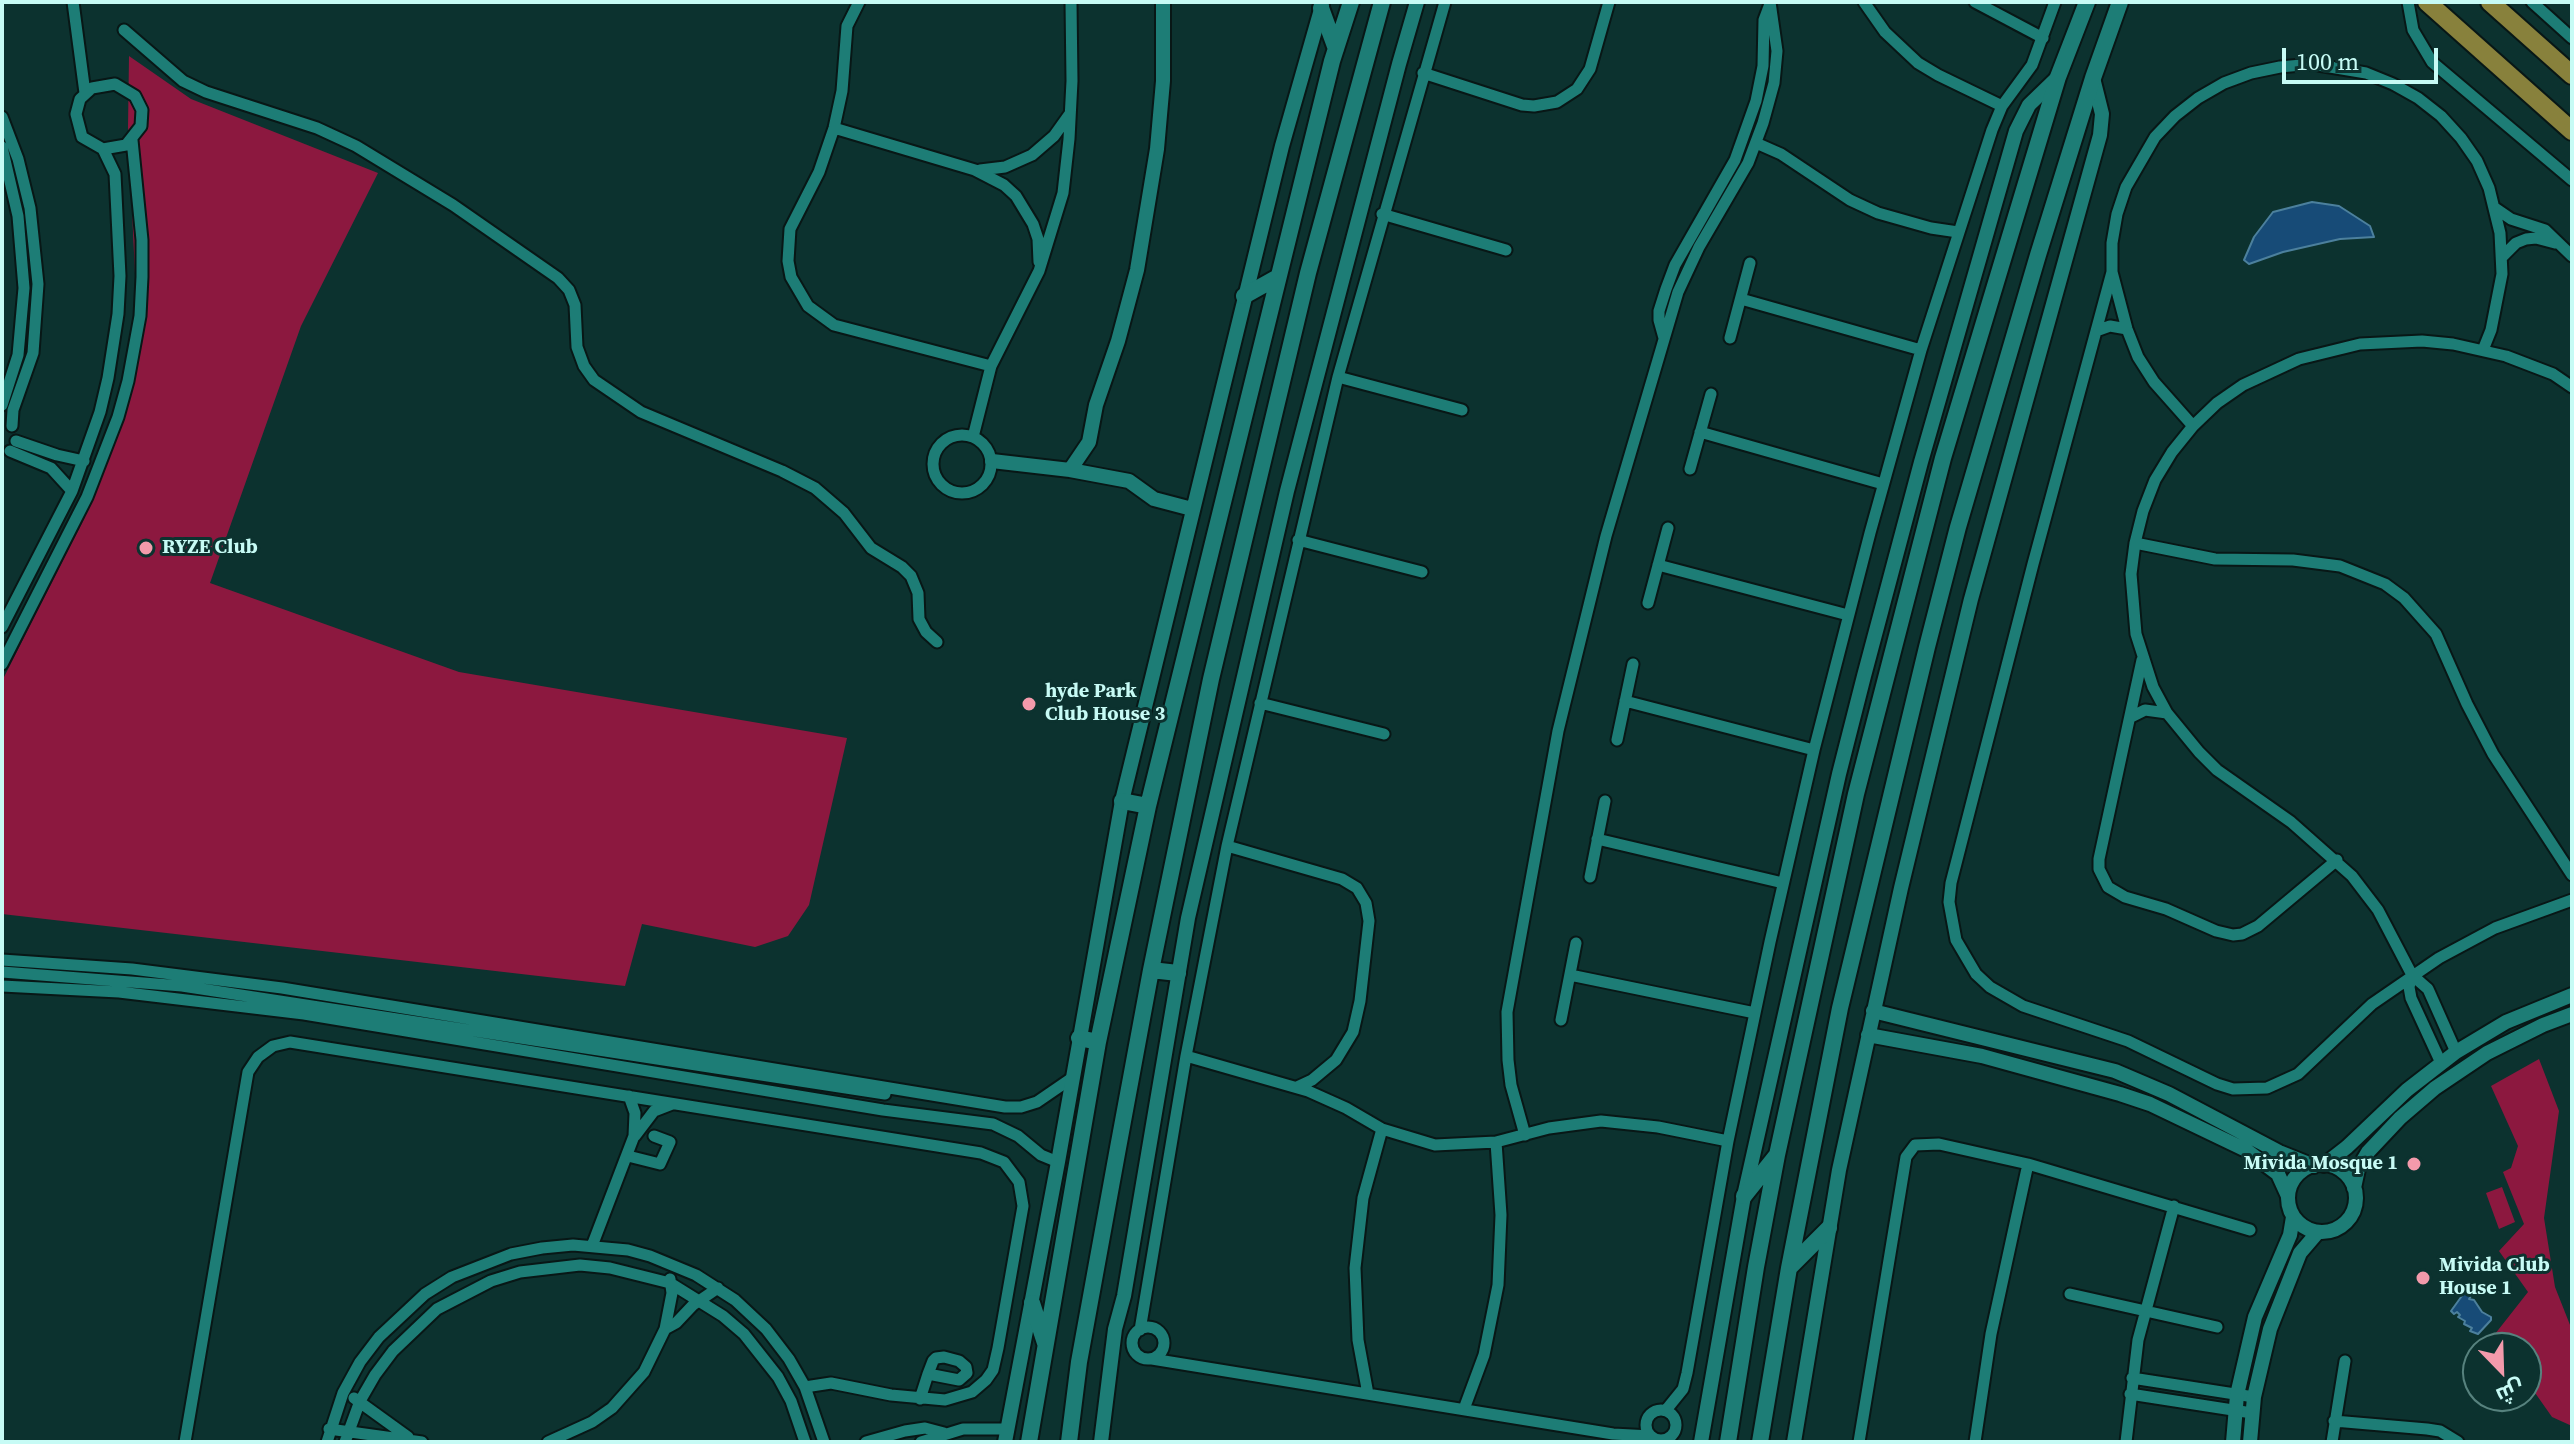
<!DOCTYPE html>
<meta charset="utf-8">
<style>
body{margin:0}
#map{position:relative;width:2574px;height:1444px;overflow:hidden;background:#0c322f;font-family:"Source Serif 4",Cairo,serif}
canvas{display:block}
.frame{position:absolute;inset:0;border:4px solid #c7fbf5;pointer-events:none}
.north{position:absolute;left:2462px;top:1332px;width:80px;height:80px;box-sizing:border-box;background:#0c322f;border:2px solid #57827e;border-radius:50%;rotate:157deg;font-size:22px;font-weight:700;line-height:32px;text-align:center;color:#c7fbf5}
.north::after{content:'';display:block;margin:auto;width:28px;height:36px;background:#f39aab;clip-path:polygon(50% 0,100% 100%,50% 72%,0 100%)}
.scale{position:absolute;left:2282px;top:48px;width:156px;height:36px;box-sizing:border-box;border:4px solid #c7fbf5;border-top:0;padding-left:10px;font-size:24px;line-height:28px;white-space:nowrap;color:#c7fbf5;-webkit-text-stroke:6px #0c322f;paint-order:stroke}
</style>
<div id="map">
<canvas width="2574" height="1444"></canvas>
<div class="frame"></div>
<div class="north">ش</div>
<div class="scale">100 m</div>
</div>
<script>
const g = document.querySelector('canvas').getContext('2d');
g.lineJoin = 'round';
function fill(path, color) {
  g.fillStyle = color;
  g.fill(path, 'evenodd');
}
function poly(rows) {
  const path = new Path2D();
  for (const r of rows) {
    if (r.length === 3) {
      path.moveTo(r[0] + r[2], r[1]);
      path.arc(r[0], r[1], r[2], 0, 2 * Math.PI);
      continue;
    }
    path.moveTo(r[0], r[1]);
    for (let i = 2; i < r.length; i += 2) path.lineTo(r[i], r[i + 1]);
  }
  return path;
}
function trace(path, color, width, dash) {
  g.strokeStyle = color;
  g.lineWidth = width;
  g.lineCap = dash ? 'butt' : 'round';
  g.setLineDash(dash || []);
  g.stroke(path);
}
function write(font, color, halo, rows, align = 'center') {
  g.font = font + ' "Source Serif 4",serif';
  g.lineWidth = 6;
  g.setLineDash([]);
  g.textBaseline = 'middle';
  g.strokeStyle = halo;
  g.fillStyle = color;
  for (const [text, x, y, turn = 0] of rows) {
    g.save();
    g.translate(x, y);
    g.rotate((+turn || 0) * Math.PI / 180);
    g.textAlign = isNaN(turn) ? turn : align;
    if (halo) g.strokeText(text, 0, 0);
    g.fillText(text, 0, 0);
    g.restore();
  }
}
const green = poly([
 [129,56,191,99,378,173,301,326,210,583,459,672,847,738,809,905,788,936,755,947,642,924,625,986,2,914,2,681,84,519,114,419,137,316,128,127],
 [2539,1059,2559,1111,2544,1218,2555,1287,2572,1330,2572,1426,2552,1417,2526,1380,2526,1348,2484,1348,2528,1292,2499,1251,2524,1224,2503,1172,2511,1168,2518,1146,2491,1086],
 [2502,1187,2515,1222,2499,1229,2486,1193]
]);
const water = poly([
 [2312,202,2339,206,2370,226,2374,237,2340,239,2283,252,2249,264,2244,260,2254,237,2273,212,2312,202],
 [2464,1293,2467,1293,2471,1296,2469,1299,2474,1300,2482,1312,2491,1317,2491,1320,2478,1334,2470,1331,2472,1328,2464,1324,2465,1321,2458,1317,2460,1315,2457,1312,2454,1314,2451,1311,2464,1293]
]);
const minor = poly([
 [73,2,85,93],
 [859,2,847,26,842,91,834,128,819,172,790,229,788,261,791,277,808,306,834,325,991,366],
 [1864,2,1885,32,1918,63,1938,75,2002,106],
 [1975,2,2043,38],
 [2408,2,2413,30,2432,62,2572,180],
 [2532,2,2572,38],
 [124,30,183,81,206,92,317,128,356,146,453,205,558,278,569,290,575,305,577,347,584,366,594,380,641,412,782,471,815,488,844,513,871,548,902,567,911,576,918,593,919,619,926,632,937,642],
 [1423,73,1522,105,1534,106,1557,102,1577,89,1590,69,1609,2],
 [2,117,18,159,30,208,38,284,33,353,13,410,12,426],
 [834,128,975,170,1004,185,1016,196,1033,224,1038,239,1039,262],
 [1756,143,1781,154,1850,200,1878,213,1931,228,1958,232],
 [2,147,18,216,24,288,18,355,2,405],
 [980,170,1005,167,1032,155,1054,136,1069,115],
 [2495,208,2511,219,2545,230,2572,256],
 [1382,214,1506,250],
 [2502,257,2516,243,2526,239,2536,238,2555,243],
 [2112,272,2033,564,1951,883,1949,902,1956,940,1976,974,1990,987,2023,1006,2128,1041,2217,1084,2233,1089,2267,1088,2298,1074,2372,1004,2439,958,2495,928,2572,900],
 [1741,299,1921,350],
 [2096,331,2110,326,2127,329],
 [1664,338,1659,320,1659,311,1666,289,1675,265,1735,160,1756,101,1763,66,1764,20,1770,4],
 [1730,338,1750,263],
 [1338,377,1462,410],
 [2193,426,2154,382,2138,357,2127,329,2112,272,2112,243,2117,214,2126,187,2155,137,2175,116,2198,98,2224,83,2251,73,2280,67,2312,64,2366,73,2393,84,2418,98,2441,116,2461,138,2477,161,2489,188,2500,233,2502,274,2491,330,2483,350],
 [1700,432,1883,484],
 [962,464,29],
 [973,437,991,366,1039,271,1063,193,1069,139,1072,81,1071,2],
 [16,441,57,455,84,461],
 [10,451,51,468,72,491],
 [1690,469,1711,394],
 [1298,540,1422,572],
 [2135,543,2215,559,2293,560,2340,566,2385,584,2404,598,2436,634,2467,704,2493,754,2572,875],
 [1658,565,1848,615],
 [1648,603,1668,528],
 [2,627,72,491,100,412,108,378,118,314,120,276,115,174,103,149,82,137,76,114,80,99,92,88,115,84,135,96,142,110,141,126,126,145,103,149],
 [2142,660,2099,859,2099,869,2108,887,2125,897,2166,909,2216,931,2233,935,2242,934,2258,926,2337,860],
 [2,664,87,497,118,417,128,381,140,316,142,277,142,240,132,140],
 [1625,701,1814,750],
 [1260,703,1384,734],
 [2131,717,2145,710,2167,713],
 [1617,740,1633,664],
 [1597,839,1783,883],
 [1227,846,1342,879,1357,888,1366,903,1369,921,1360,1001,1353,1032,1336,1060,1312,1080,1297,1087],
 [1590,877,1605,801],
 [2,960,132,969,282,988,1005,1107,1021,1107,1037,1102,1072,1078],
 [2,972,182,986,885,1094],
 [1570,975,1755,1013],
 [2412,975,2409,987,2411,998,2441,1063],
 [2,986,119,992,304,1014,883,1110,993,1124,1018,1136,1041,1155,1058,1162],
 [1561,1020,1576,943],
 [2456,1052,2428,989,2412,975,2378,910,2352,876,2291,822,2217,770,2199,752,2167,713,2153,687,2136,634,2131,574,2135,543,2143,511,2155,480,2172,452,2193,426,2217,403,2243,385,2299,359,2360,344,2422,341,2453,344,2506,356,2553,374,2572,387],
 [1186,1056,1308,1091,1346,1108,1382,1129,1435,1145,1496,1142,1549,1128,1601,1121,1658,1127,1728,1141],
 [1525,1135,1511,1085,1508,1060,1507,1012,1558,731,1606,536,1678,292,1699,247,1748,163,1763,123,1774,83,1777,51,1770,2],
 [635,1136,654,1111,672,1104],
 [628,1156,660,1164,670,1142,654,1136],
 [592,1246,634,1136,635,1113,629,1096],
 [2070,1294,2217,1327],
 [1148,1343,16],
 [665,1329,676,1323,693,1305,718,1288],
 [1140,1330,1186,1056,1227,846,1338,377,1445,2],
 [1152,1359,1613,1434,1651,1436],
 [2132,1378,2254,1397],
 [1368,1394,1358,1340,1355,1268,1363,1198,1382,1129],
 [2130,1394,2252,1413],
 [354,1398,408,1437],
 [920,1399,928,1374,933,1361,936,1358,944,1357,959,1361,966,1367,967,1373,959,1380,928,1374],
 [1464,1409,1484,1355,1498,1285,1501,1215,1496,1142],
 [1661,1425,15],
 [1666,1410,1683,1389,1687,1373,1728,1141,1770,942,1814,750,1870,533,1921,350,1992,130,2002,106,2032,65,2055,2],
 [2334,1421,2427,1429,2440,1431,2458,1442],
 [329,1429,422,1442],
 [185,1442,248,1072,258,1057,273,1046,290,1042,981,1153,1004,1162,1019,1182,1023,1206,998,1348,993,1370,986,1380,972,1392,945,1400,891,1395,831,1383,805,1387],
 [327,1442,343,1393,360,1362,379,1337,425,1294,452,1277,511,1254,542,1248,573,1245,628,1250,650,1256,696,1275,735,1300,766,1329,789,1359,805,1387,824,1442],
 [345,1442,360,1401,375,1375,393,1351,437,1309,491,1281,520,1272,580,1265,610,1268,670,1283,723,1316,744,1334,778,1377,791,1401,805,1442],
 [548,1442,592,1422,612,1408,644,1372,665,1329,672,1293,670,1279],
 [866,1442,905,1431,925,1428,944,1433],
 [921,1442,963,1429,1007,1429],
 [1859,1442,1906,1157,1915,1145,1939,1144,2028,1164,2250,1230],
 [1975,1442,1991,1334,2028,1164],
 [2126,1442,2138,1340,2174,1206],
 [2332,1442,2345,1361]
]);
const tertiary = poly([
 [992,461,1070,470,1129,481,1154,499,1192,509],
 [1070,470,1089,442,1096,405,1118,341,1137,270,1157,149,1163,81,1163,2],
 [1873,1011,2115,1071,2169,1094,2279,1152,2314,1166],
 [1868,1035,1982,1056,2120,1094,2150,1104,2246,1150,2278,1174,2288,1196],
 [2322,1198,34],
 [2324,1165,2347,1147,2407,1090,2456,1052,2506,1022,2572,995],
 [2354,1188,2358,1169,2368,1152,2400,1118,2435,1088,2487,1053,2543,1025,2572,1014],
 [1005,1442,1058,1162,1122,801,1282,146,1322,6],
 [1101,1442,1115,1329,1124,1296,1188,918,1287,491,1399,64,1417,2],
 [1701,1442,1744,1196,1839,774,1864,676,1921,462,2016,131,2029,105,2058,77],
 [1794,1442,1839,1170,1901,888,1971,599,2100,135,2102,114,2093,78],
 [2233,1442,2237,1395,2255,1317,2290,1235,2293,1217],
 [2250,1442,2254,1397,2270,1329,2300,1253,2318,1232]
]);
const secondary = poly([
 [1321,8,1336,49],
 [1244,296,1278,277],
 [1122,801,1148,806],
 [1151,970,1178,973],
 [1079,1038,1098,1042],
 [1744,1196,1776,1156],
 [1789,1268,1829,1228],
 [1032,1303,1045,1343],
 [1029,1442,1098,1042,1148,806,1332,61,1351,2],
 [1069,1442,1079,1362,1118,1148,1151,970,1211,679,1308,273,1382,2],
 [1728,1442,1756,1267,1777,1155,1856,794,1943,458,2058,77,2087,2],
 [1760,1442,1789,1268,1840,1008,1927,647,1958,527,2038,255,2093,78,2120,2]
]);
const primary = poly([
 [2427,2,2572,131],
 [2490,2,2572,75]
]);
const markers = [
 [146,548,8,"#f39aab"],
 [1029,704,8,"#f39aab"],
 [2414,1164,8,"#f39aab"],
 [2423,1278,8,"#f39aab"]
];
const poiNames = [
 ["RYZE Club",162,548],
 ["hyde Park",1045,692],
 ["Club House 3",1045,715],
 ["Mivida Mosque 1",2398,1164,"right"],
 ["Mivida Club",2439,1266],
 ["House 1",2439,1289]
];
fill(green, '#8c183f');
fill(water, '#174b77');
trace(water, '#4c809d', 2);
trace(minor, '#081716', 15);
trace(tertiary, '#081716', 18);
trace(secondary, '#081716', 20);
trace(primary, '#081716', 22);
trace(minor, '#1d7d76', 11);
trace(tertiary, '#1d7d76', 14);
trace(secondary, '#1d7d76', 16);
trace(primary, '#88813c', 18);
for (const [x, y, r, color] of markers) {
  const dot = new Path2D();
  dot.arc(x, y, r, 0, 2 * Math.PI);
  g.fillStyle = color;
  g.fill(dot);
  trace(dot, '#0c322f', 3);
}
write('bold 20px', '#c7fbf5', '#0c322f', poiNames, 'left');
</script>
